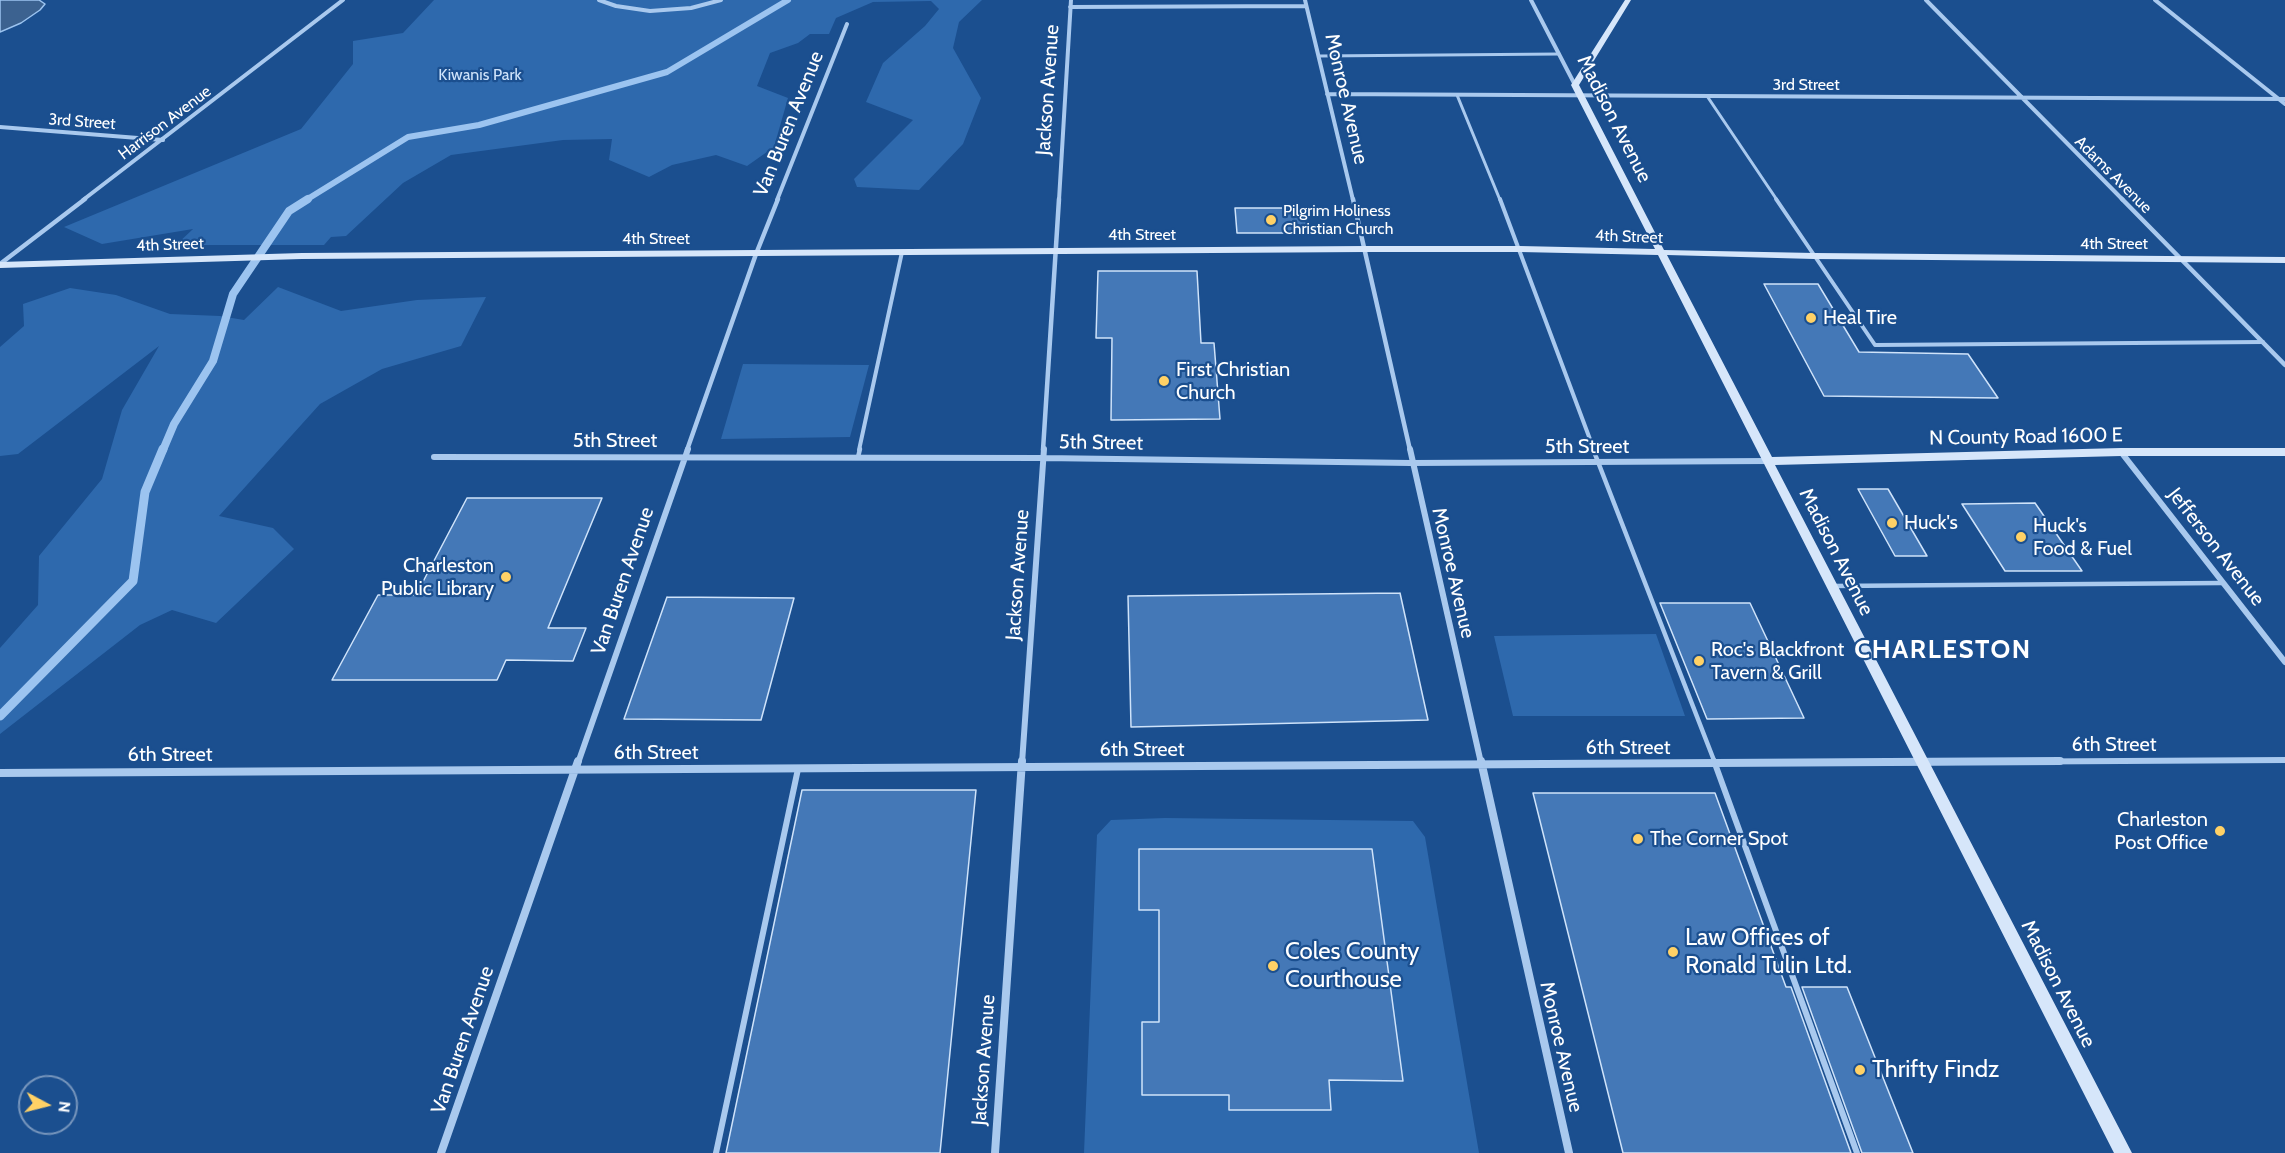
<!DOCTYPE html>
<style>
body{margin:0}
#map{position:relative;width:2285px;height:1153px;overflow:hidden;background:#1b4f8f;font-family:Cabin,sans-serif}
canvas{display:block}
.north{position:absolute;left:18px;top:1075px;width:60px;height:60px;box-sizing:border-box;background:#1b4f8f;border:2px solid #7695bc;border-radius:50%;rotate:97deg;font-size:16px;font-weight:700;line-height:24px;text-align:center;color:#fff}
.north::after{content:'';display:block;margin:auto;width:21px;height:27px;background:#ffd166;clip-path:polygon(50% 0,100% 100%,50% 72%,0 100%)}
</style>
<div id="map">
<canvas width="2285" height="1153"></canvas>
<div class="north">N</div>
</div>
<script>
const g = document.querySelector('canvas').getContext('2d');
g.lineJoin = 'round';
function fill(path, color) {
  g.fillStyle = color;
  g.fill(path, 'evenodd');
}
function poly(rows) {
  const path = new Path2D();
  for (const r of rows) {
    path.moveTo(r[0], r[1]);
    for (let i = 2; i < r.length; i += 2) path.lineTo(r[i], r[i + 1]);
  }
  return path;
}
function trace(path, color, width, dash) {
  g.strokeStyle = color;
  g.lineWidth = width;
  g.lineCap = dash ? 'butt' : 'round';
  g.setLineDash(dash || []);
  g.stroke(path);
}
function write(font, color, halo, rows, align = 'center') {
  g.font = font + ' Cabin,sans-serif';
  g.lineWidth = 4.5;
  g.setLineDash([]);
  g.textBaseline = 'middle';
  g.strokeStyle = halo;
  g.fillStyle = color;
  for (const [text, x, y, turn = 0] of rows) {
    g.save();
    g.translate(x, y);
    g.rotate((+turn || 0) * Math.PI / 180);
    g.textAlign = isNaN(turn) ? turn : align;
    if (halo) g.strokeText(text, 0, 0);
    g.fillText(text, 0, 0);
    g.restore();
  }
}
const green = poly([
 [434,0,982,0,959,22,953,48,981,98,963,144,919,190,857,187,854,179,913,120,866,102,883,63,925,26,939,9,931,1,873,2,836,18,829,34,810,34,798,43,770,53,757,86,788,98,774,147,747,166,716,155,672,165,649,177,609,160,612,139,563,140,451,155,403,183,346,236,331,237,324,245,176,245,193,229,102,244,64,227,301,129,353,64,353,41,403,33],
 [278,287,341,311,417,300,486,297,461,346,382,369,320,404,219,516,273,528,294,549,216,623,172,610,140,625,0,734,0,648,38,605,39,556,102,479,122,410,159,346,18,454,0,456,0,347,24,326,23,304,70,288,116,295,170,314,220,316,244,320],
 [743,364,869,365,850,437,721,439],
 [1656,634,1685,716,1513,716,1494,636],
 [1165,818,1413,821,1425,837,1479,1153,1084,1153,1097,835,1111,820],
 [1139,849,1371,849,1403,1080,1329,1080,1229,1109,1229,1095,1142,1095,1142,1022,1159,1022,1159,910,1139,910]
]);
const water = poly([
 [0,0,39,0,45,4,40,10,21,23,0,32,0,0]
]);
const streamFar2 = poly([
 [306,200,408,137,479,125,667,72,788,0]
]);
const streamFar1 = poly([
 [163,450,174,424,213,361,233,294,289,211,308,199]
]);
const stream = poly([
 [0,716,133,581,145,492,163,449]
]);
const building = poly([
 [1235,208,1305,208,1308,233,1237,233,1235,208],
 [1098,271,1197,271,1201,343,1214,343,1220,419,1111,420,1112,338,1096,338,1098,271],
 [1764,284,1818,284,1859,352,1968,354,1998,398,1824,396,1764,284],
 [1858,489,1888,489,1927,556,1895,556,1858,489],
 [467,498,602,498,548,628,586,628,573,661,506,660,497,680,332,680,378,595,416,595,467,498],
 [2035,503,2082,571,2005,571,1962,504,2035,503],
 [1400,593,1428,720,1131,727,1128,596,1400,593],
 [667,597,794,598,761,720,624,719,667,597],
 [1660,603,1750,603,1804,718,1707,719,1660,603],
 [802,790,976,790,940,1153,726,1153,802,790],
 [1533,793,1715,793,1786,987,1791,987,1851,1153,1623,1153,1533,793],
 [1139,849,1372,849,1403,1081,1329,1080,1331,1110,1229,1110,1229,1095,1142,1095,1142,1022,1159,1022,1159,910,1139,910,1139,849],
 [1802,987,1847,987,1913,1153,1862,1153,1802,987]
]);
const laneFar3 = poly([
 [1320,56,1559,54],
 [1457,95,1500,200],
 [1707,96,1777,200]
]);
const laneFar2 = poly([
 [1500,199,1594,450],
 [1776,199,1875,345,2263,342],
 [859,450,902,252]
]);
const laneFar1 = poly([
 [1593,449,1715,763],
 [858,457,860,449],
 [1832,586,2222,583]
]);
const lane = poly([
 [1714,761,1857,1153],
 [716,1153,798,769]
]);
const streetFar3 = poly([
 [599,0,616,6,650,11,691,8,721,0],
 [1305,0,1353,200],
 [1531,0,1575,85],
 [1926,0,2123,200],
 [2155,0,2285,104],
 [1070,7,1306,6],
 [1327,94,2285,99],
 [0,127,163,140],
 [83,200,343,0],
 [777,200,847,24],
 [1059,200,1071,0]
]);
const streetFar2 = poly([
 [1353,199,1410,450],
 [2122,199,2285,365],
 [0,264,85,199],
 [687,450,756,254,778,199],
 [1043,450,1059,199]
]);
const streetFar1 = poly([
 [1410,449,1481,763],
 [2121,452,2285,662],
 [434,457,1043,458,1411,463,1768,461],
 [578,763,688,449],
 [1022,763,1044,449],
 [1796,763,2285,760]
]);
const street = poly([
 [1481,761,1569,1153],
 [0,773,2060,761],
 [441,1153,578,761],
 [995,1153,1022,761]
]);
const secondary = poly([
 [1625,0,1631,0,1579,85,1664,250,1814,253,2285,257,2285,263,1814,259,1667,255,1772,457,2121,448,2285,448,2285,456,2121,456,1775,465,2132,1153,2114,1153,1658,255,1520,252,1365,252,302,259,0,268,0,262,302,253,1365,246,1520,246,1655,249,1571,85,1625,0]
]);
const markers = [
 [1271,220,6,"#ffd166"],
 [1811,318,6,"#ffd166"],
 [1164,381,6,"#ffd166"],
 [1892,523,6,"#ffd166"],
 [2021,537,6,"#ffd166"],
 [506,577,6,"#ffd166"],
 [1699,661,6,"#ffd166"],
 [2220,831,6,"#ffd166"],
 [1638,839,6,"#ffd166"],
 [1673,952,6,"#ffd166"],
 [1273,966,6,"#ffd166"],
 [1860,1070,6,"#ffd166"]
];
const farParknames = [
 ["Kiwanis Park",480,75]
];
const farStreetnames = [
 ["3rd Street",1806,85],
 ["3rd Street",82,122,4],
 ["Harrison Avenue",165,123,-37],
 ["Adams Avenue",2113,175,45],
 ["4th Street",1142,235],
 ["4th Street",1629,237,2],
 ["4th Street",656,239],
 ["4th Street",2114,244],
 ["4th Street",170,245,-2]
];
const farPoinames = [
 ["Pilgrim Holiness",1283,211],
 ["Christian Church",1283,229]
];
const streetNames = [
 ["Jackson Avenue",1048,90,-86],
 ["Monroe Avenue",1346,99,77],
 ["Madison Avenue",1614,119,63],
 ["Van Buren Avenue",789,124,-68],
 ["N County Road 1600 E",2026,437,-1],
 ["5th Street",615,441],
 ["5th Street",1101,443,1],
 ["5th Street",1587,447],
 ["Jefferson Avenue",2216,547,52],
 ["Madison Avenue",1836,552,63],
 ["Monroe Avenue",1453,573,77],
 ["Jackson Avenue",1018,575,-86],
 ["Van Buren Avenue",623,581,-71],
 ["6th Street",2114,745],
 ["6th Street",1628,748],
 ["6th Street",1142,750],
 ["6th Street",656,753],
 ["6th Street",170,755],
 ["Madison Avenue",2058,984,63],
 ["Van Buren Avenue",463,1040,-71],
 ["Monroe Avenue",1561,1047,77],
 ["Jackson Avenue",984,1060,-86]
];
const poiNames = [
 ["Heal Tire",1823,318],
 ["First Christian",1176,370],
 ["Church",1176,393],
 ["Huck's",1904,523],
 ["Huck's",2033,526],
 ["Food & Fuel",2033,549],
 ["Charleston",494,566,"right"],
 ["Public Library",494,589,"right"],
 ["Roc's Blackfront",1711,650],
 ["Tavern & Grill",1711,673],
 ["Charleston",2208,820,"right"],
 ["Post Office",2208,843,"right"],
 ["The Corner Spot",1650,839]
];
const nearPoinames = [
 ["Law Offices of",1685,938],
 ["Ronald Tulin Ltd.",1685,966],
 ["Coles County",1285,952],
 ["Courthouse",1285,980],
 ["Thrifty Findz",1872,1070]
];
const districtNames = [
 ["CHARLESTON",1943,650]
];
fill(green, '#2e69ad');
fill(water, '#3c6290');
trace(water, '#9cc4f0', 1.5);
trace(streamFar2, '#9cc4f0', 6);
trace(streamFar1, '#9cc4f0', 8);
trace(stream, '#9cc4f0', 9);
fill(building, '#4478b7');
trace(building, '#cfe3fa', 1.5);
trace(laneFar3, '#a9c9ee', 3);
trace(laneFar2, '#a9c9ee', 4);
trace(laneFar1, '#a9c9ee', 4.5);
trace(lane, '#a9c9ee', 6);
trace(streetFar3, '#a9c9ee', 4);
trace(streetFar2, '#a9c9ee', 4.5);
trace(streetFar1, '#a9c9ee', 6);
trace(street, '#a9c9ee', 8);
fill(secondary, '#d6e6fa');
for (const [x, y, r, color] of markers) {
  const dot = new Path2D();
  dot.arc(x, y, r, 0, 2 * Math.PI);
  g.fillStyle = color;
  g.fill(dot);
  trace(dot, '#1b4f8f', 2);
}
write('16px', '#cfe3fa', '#1b4f8f', farParknames);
write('16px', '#fff', '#1b4f8f', farStreetnames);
write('16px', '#fff', '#1b4f8f', farPoinames, 'left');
write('20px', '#fff', '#1b4f8f', streetNames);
write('20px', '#fff', '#1b4f8f', poiNames, 'left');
write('24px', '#fff', '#1b4f8f', nearPoinames, 'left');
g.letterSpacing = '1.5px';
write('bold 26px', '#fff', '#1b4f8f', districtNames);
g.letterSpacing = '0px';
</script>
